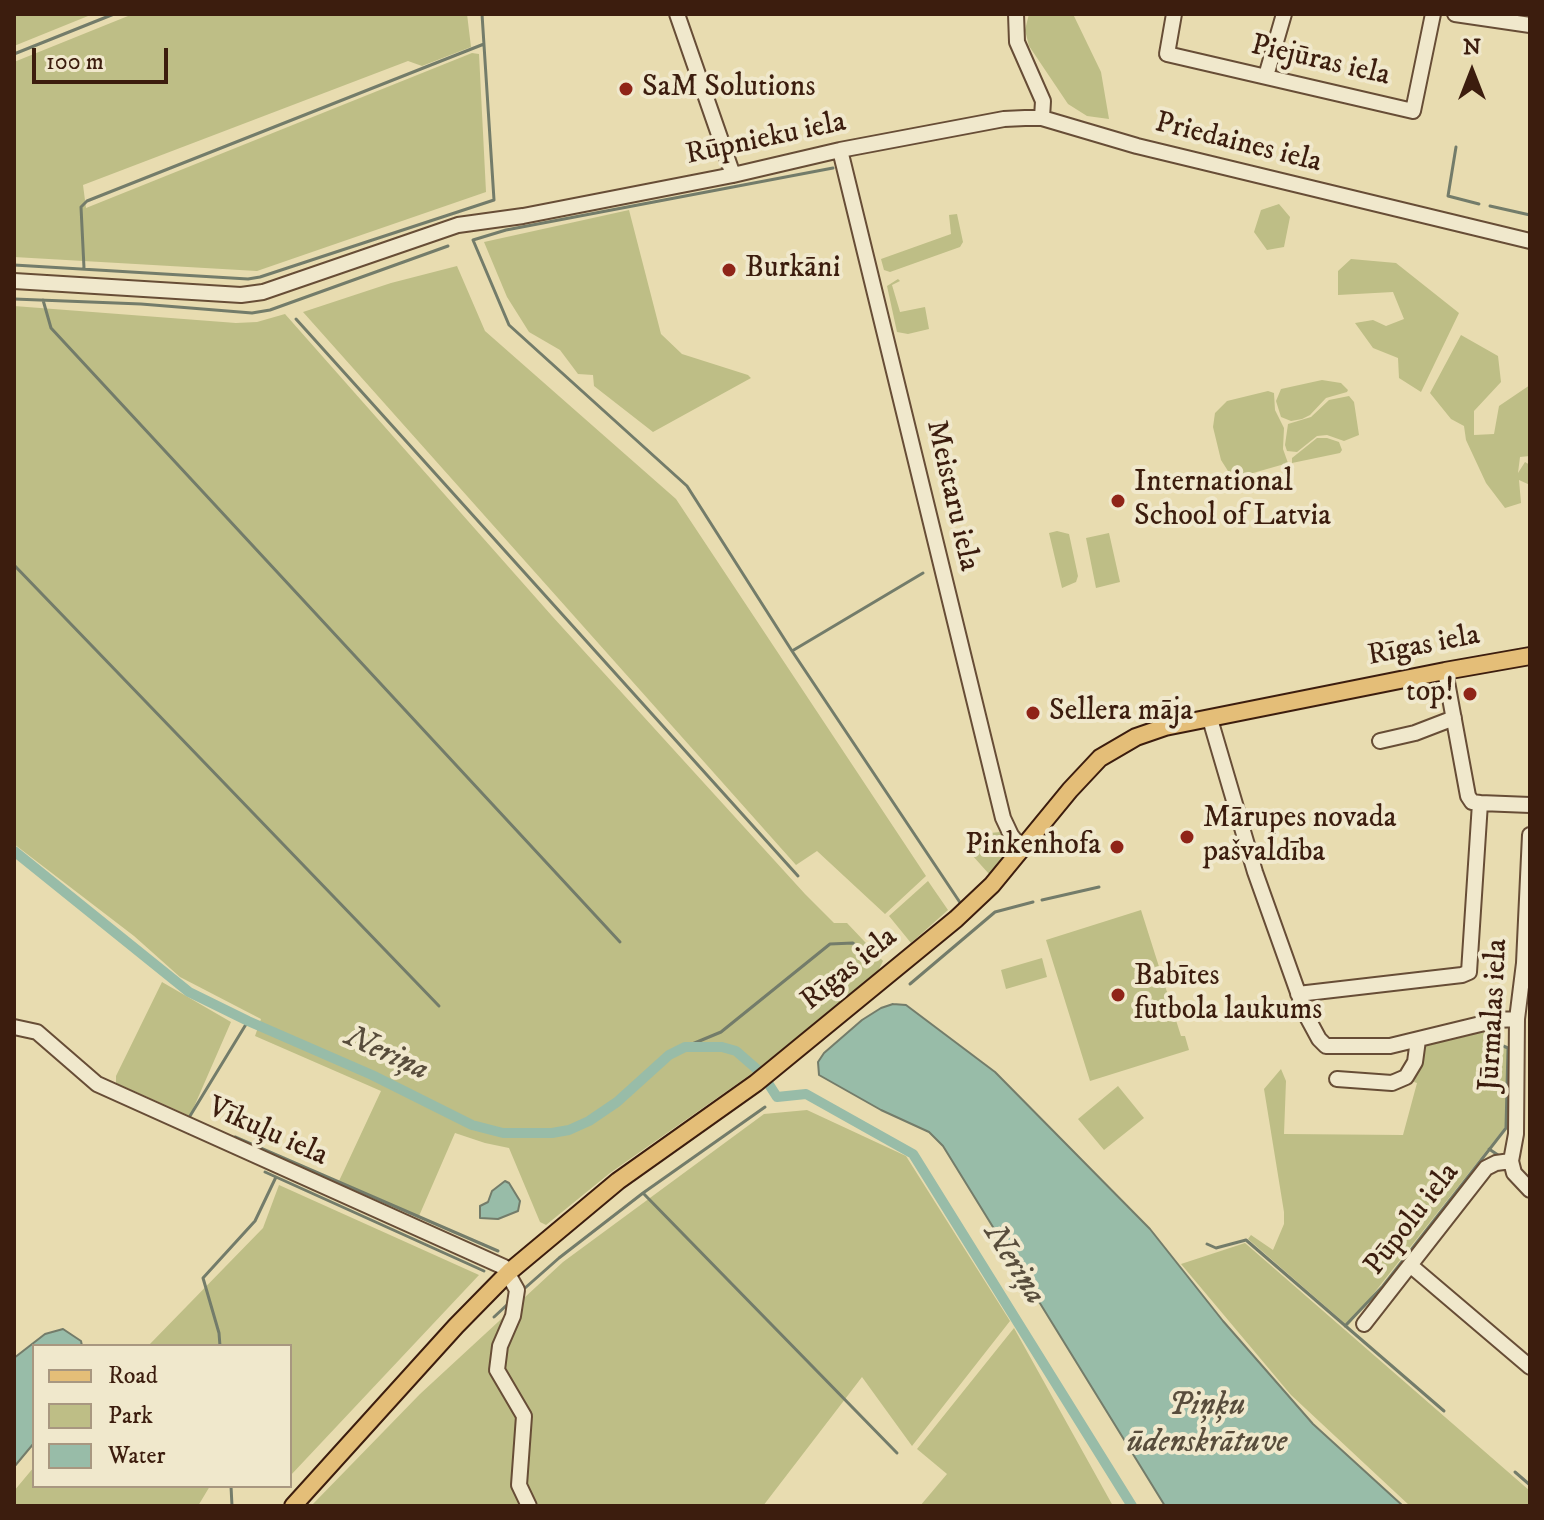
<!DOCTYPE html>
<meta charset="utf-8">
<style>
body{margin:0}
#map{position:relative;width:1544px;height:1520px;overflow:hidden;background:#e8dcb0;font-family:"IM FELL DW Pica",serif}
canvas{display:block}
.frame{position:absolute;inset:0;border:16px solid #3c1d0e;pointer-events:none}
.legend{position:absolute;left:32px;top:1344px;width:260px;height:144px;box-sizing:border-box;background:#f0e8cc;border:2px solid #a89780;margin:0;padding:10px 14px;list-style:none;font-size:24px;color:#3c1d0e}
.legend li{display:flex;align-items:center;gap:16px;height:40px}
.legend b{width:40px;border:2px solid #a89780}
.north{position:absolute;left:1432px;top:32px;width:80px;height:80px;-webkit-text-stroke:6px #f0e8cc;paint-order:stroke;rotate:0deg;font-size:22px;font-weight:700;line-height:32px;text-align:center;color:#3c1d0e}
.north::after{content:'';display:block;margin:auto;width:28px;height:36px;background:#3c1d0e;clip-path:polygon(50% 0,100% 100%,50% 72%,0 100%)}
.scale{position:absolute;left:32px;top:48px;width:136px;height:36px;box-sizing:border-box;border:4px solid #3c1d0e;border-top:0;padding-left:10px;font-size:24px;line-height:28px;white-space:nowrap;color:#3c1d0e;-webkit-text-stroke:6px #f0e8cc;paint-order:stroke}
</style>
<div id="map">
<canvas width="1544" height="1520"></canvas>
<div class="frame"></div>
<ul class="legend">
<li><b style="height:10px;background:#e4be78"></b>Road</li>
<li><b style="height:22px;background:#bebe86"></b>Park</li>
<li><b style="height:22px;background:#98bca8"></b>Water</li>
</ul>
<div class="north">N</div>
<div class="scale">100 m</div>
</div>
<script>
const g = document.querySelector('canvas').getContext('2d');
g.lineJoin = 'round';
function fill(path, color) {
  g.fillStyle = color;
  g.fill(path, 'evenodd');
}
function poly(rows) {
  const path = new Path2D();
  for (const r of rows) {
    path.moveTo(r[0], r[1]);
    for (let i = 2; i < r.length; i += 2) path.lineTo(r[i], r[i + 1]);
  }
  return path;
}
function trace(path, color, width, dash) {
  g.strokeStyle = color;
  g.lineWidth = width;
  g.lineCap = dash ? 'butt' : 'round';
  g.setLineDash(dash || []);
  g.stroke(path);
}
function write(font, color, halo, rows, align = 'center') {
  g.font = font + ' "IM FELL DW Pica",serif';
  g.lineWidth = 8;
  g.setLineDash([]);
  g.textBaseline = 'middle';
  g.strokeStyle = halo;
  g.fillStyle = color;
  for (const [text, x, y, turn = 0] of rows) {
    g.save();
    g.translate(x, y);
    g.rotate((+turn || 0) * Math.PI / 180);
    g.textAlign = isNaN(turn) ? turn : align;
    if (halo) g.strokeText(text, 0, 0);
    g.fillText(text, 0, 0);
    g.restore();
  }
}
const green = poly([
 [14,14,93,14,14,46],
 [133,14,467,14,471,47,422,66,408,61,83,185,86,208,472,53,479,54,486,192,257,271,14,257,14,62],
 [1029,14,1073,14,1101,72,1109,119,1087,116,1068,104,1029,46,1025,30],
 [1279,204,1290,217,1284,247,1267,250,1254,232,1261,210],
 [629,210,661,334,682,354,748,375,751,378,653,432,594,386,593,375,578,374,560,350,529,332,507,297,484,242],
 [957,214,963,242,960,247,890,272,884,270,881,259,951,234,949,215],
 [1351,259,1396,263,1459,313,1421,392,1399,378,1398,358,1373,348,1355,323,1373,320,1386,326,1404,319,1393,292,1338,295,1338,271],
 [457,266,485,331,676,499,926,876,885,914,817,851,796,865,303,312,391,283],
 [898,279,900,281,892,285,900,312,925,307,929,329,908,334,897,332,887,286],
 [14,306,236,323,257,322,285,314,552,616,805,894,834,923,847,923,883,961,878,971,754,1072,610,1173,546,1225,540,1222,509,1148,485,1143,455,1133,419,1216,339,1181,381,1091,255,1036,261,1019,180,977,134,936,14,844],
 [1461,335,1498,356,1501,382,1474,411,1474,435,1494,434,1499,406,1530,385,1530,456,1520,457,1518,473,1525,462,1530,465,1530,485,1519,480,1521,503,1505,508,1486,483,1466,440,1464,426,1451,419,1430,393],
 [1322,380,1341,383,1348,390,1347,392,1326,398,1310,415,1302,419,1291,421,1281,417,1276,401,1281,389],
 [1268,391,1274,393,1275,410,1284,428,1283,449,1288,463,1246,475,1228,471,1221,460,1213,427,1215,413,1227,401],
 [1349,396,1354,402,1359,435,1344,441,1327,435,1317,436,1297,452,1287,451,1285,445,1288,424,1311,417,1329,400],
 [1317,438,1327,438,1339,442,1342,450,1340,453,1292,463,1292,458],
 [1057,531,1069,534,1078,576,1076,582,1062,588,1049,533],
 [1109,533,1120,582,1096,588,1086,538],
 [1000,832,1006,837,1002,859,992,874,989,874,972,855,973,844,990,833],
 [928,881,948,910,911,943,889,916],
 [1141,910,1181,1036,1185,1036,1189,1050,1090,1081,1046,940],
 [1042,958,1047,977,1006,989,1001,970],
 [162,982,231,1022,190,1116,116,1083,116,1076],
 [1492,1030,1493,1035,1509,1051,1505,1127,1348,1326,1248,1239,1251,1235,1273,1250,1284,1224,1284,1212,1264,1089,1281,1069,1286,1081,1284,1134,1403,1135,1417,1083,1414,1082,1422,1046],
 [1118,1086,1144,1118,1104,1150,1078,1119],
 [807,1110,906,1156,1010,1321,912,1446,862,1377,763,1506,312,1505,420,1394,563,1262,764,1114],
 [279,1185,479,1275,290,1476,290,1346,148,1346,263,1228],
 [1245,1243,1530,1491,1530,1506,1410,1506,1291,1395,1181,1264],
 [1014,1328,1113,1506,920,1506,947,1474,917,1449],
 [34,1467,34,1486,210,1486,198,1506,14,1506,14,1491]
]);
const water = poly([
 [893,1004,906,1005,995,1072,1150,1229,1223,1321,1313,1424,1403,1506,1165,1506,943,1146,929,1132,881,1110,819,1075,818,1062,824,1053,862,1020,881,1008,893,1004],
 [505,1181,509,1183,520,1201,518,1211,498,1219,480,1218,480,1206,488,1202,492,1191,505,1181],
 [63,1329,81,1341,82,1346,34,1346,34,1443,14,1467,14,1358,45,1334,63,1329]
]);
const stream = poly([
 [14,54,114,14],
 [1456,147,1448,196,1479,204],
 [833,168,506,230,473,240,509,325,687,486,792,651,961,904],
 [1490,206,1530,215],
 [14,265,248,279,260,277,494,200,482,14],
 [84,268,81,207,87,201,484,44],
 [14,299,141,304,252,313,270,310,448,246],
 [43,300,51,328,620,942],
 [296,319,798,876],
 [14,565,439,1006],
 [792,651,923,573],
 [1042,900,1099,887],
 [910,984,995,912,1033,902],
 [685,1047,721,1032,830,944,853,943,872,960],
 [190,1116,248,1021],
 [235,1137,498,1251],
 [1489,1149,1498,1155],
 [265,1172,484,1271],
 [643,1193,897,1453],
 [1207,1244,1216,1248,1246,1240,1444,1411],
 [525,1288,559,1258,643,1193,765,1107],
 [494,1317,509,1303],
 [1345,1326,1383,1286,1506,1128,1508,1048,1489,1040],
 [220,1346,219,1333,203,1278,255,1221,276,1177],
 [1515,1472,1530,1485],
 [231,1486,232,1506]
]);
const canal = poly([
 [14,851,189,992,248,1021,372,1075,472,1125,503,1133,552,1133,569,1130,589,1121,617,1102,669,1055,685,1047,722,1047,736,1051,759,1071],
 [768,1083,777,1097,806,1094,913,1154,1132,1506]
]);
const minor = poly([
 [677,14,733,175],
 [1016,14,1017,42,1043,101,1042,118],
 [1174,14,1167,54,1413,111,1433,14],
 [1455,14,1530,25],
 [1266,76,1284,14],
 [840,150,1003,818,1011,835,1022,849],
 [14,281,241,295,263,292,458,225,523,216,733,175,840,150,1004,119,1025,118,1042,118,1137,146,1530,241],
 [1445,671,1468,796,1472,802,1480,803],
 [1210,719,1255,872,1306,1015,1319,1039,1326,1046,1390,1046,1497,1020,1517,1019],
 [1380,741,1415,733,1454,718],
 [1530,835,1524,963,1517,1019,1516,1134,1511,1161,1514,1173,1530,1190],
 [1298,994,1462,975,1469,972,1480,803,1530,805],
 [14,1027,37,1032,97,1084,504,1267,517,1290,513,1316,500,1346,497,1370,524,1416,519,1485,529,1506],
 [1337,1079,1392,1083,1406,1077,1415,1062,1418,1040],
 [1410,1265,1530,1367],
 [1364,1324,1486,1168,1496,1163,1511,1161]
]);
const major = poly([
 [293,1506,456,1326,509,1272,618,1181,756,1083,956,919,992,885,1070,790,1100,758,1136,737,1165,727,1445,671,1530,656]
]);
const markers = [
 [626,89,8,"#8f2418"],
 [729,270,8,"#8f2418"],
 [1118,501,8,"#8f2418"],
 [1470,694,8,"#8f2418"],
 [1033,713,8,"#8f2418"],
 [1187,837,8,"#8f2418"],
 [1117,847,8,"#8f2418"],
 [1118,995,8,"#8f2418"]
];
const streetNames = [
 ["Piejūras iela",1320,62,13],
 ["Rūpnieku iela",766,140,-12],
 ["Priedaines iela",1238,144,14],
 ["Meistaru iela",951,496,77],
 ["Rīgas iela",1424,647,-11],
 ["Rīgas iela",850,970,-39],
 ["Jūrmalas iela",1495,1015,-87],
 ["Vīkuļu iela",267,1133,24],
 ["Pūpolu iela",1413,1220,-52]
];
const poiNames = [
 ["SaM Solutions",642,89],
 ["Burkāni",745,270],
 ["International",1134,484],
 ["School of Latvia",1134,518],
 ["top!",1454,694,"right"],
 ["Sellera māja",1049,713],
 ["Mārupes novada",1203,820],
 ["pašvaldība",1203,854],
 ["Pinkenhofa",1101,847,"right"],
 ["Babītes",1134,978],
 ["futbola laukums",1134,1012]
];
const waterNames = [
 ["Neriņa",386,1055,25],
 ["Neriņa",1013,1265,58],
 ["Piņķu",1207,1407],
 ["ūdenskrātuve",1207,1444]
];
fill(green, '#bebe86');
fill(water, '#98bca8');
trace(water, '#737c6a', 2);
trace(stream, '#737c6a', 3);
trace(canal, '#98bca8', 10);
trace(minor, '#674d36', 18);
trace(major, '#3c1d0e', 20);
trace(minor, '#f0e8cc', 14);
trace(major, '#e4be78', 16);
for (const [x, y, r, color] of markers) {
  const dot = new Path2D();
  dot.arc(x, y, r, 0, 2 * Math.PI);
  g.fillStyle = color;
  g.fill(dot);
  trace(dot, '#f0e8cc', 3);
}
write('30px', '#3c1d0e', '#f0e8cc', streetNames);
write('30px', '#3c1d0e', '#f0e8cc', poiNames, 'left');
write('italic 32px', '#584d3c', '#f0e8cc', waterNames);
</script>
